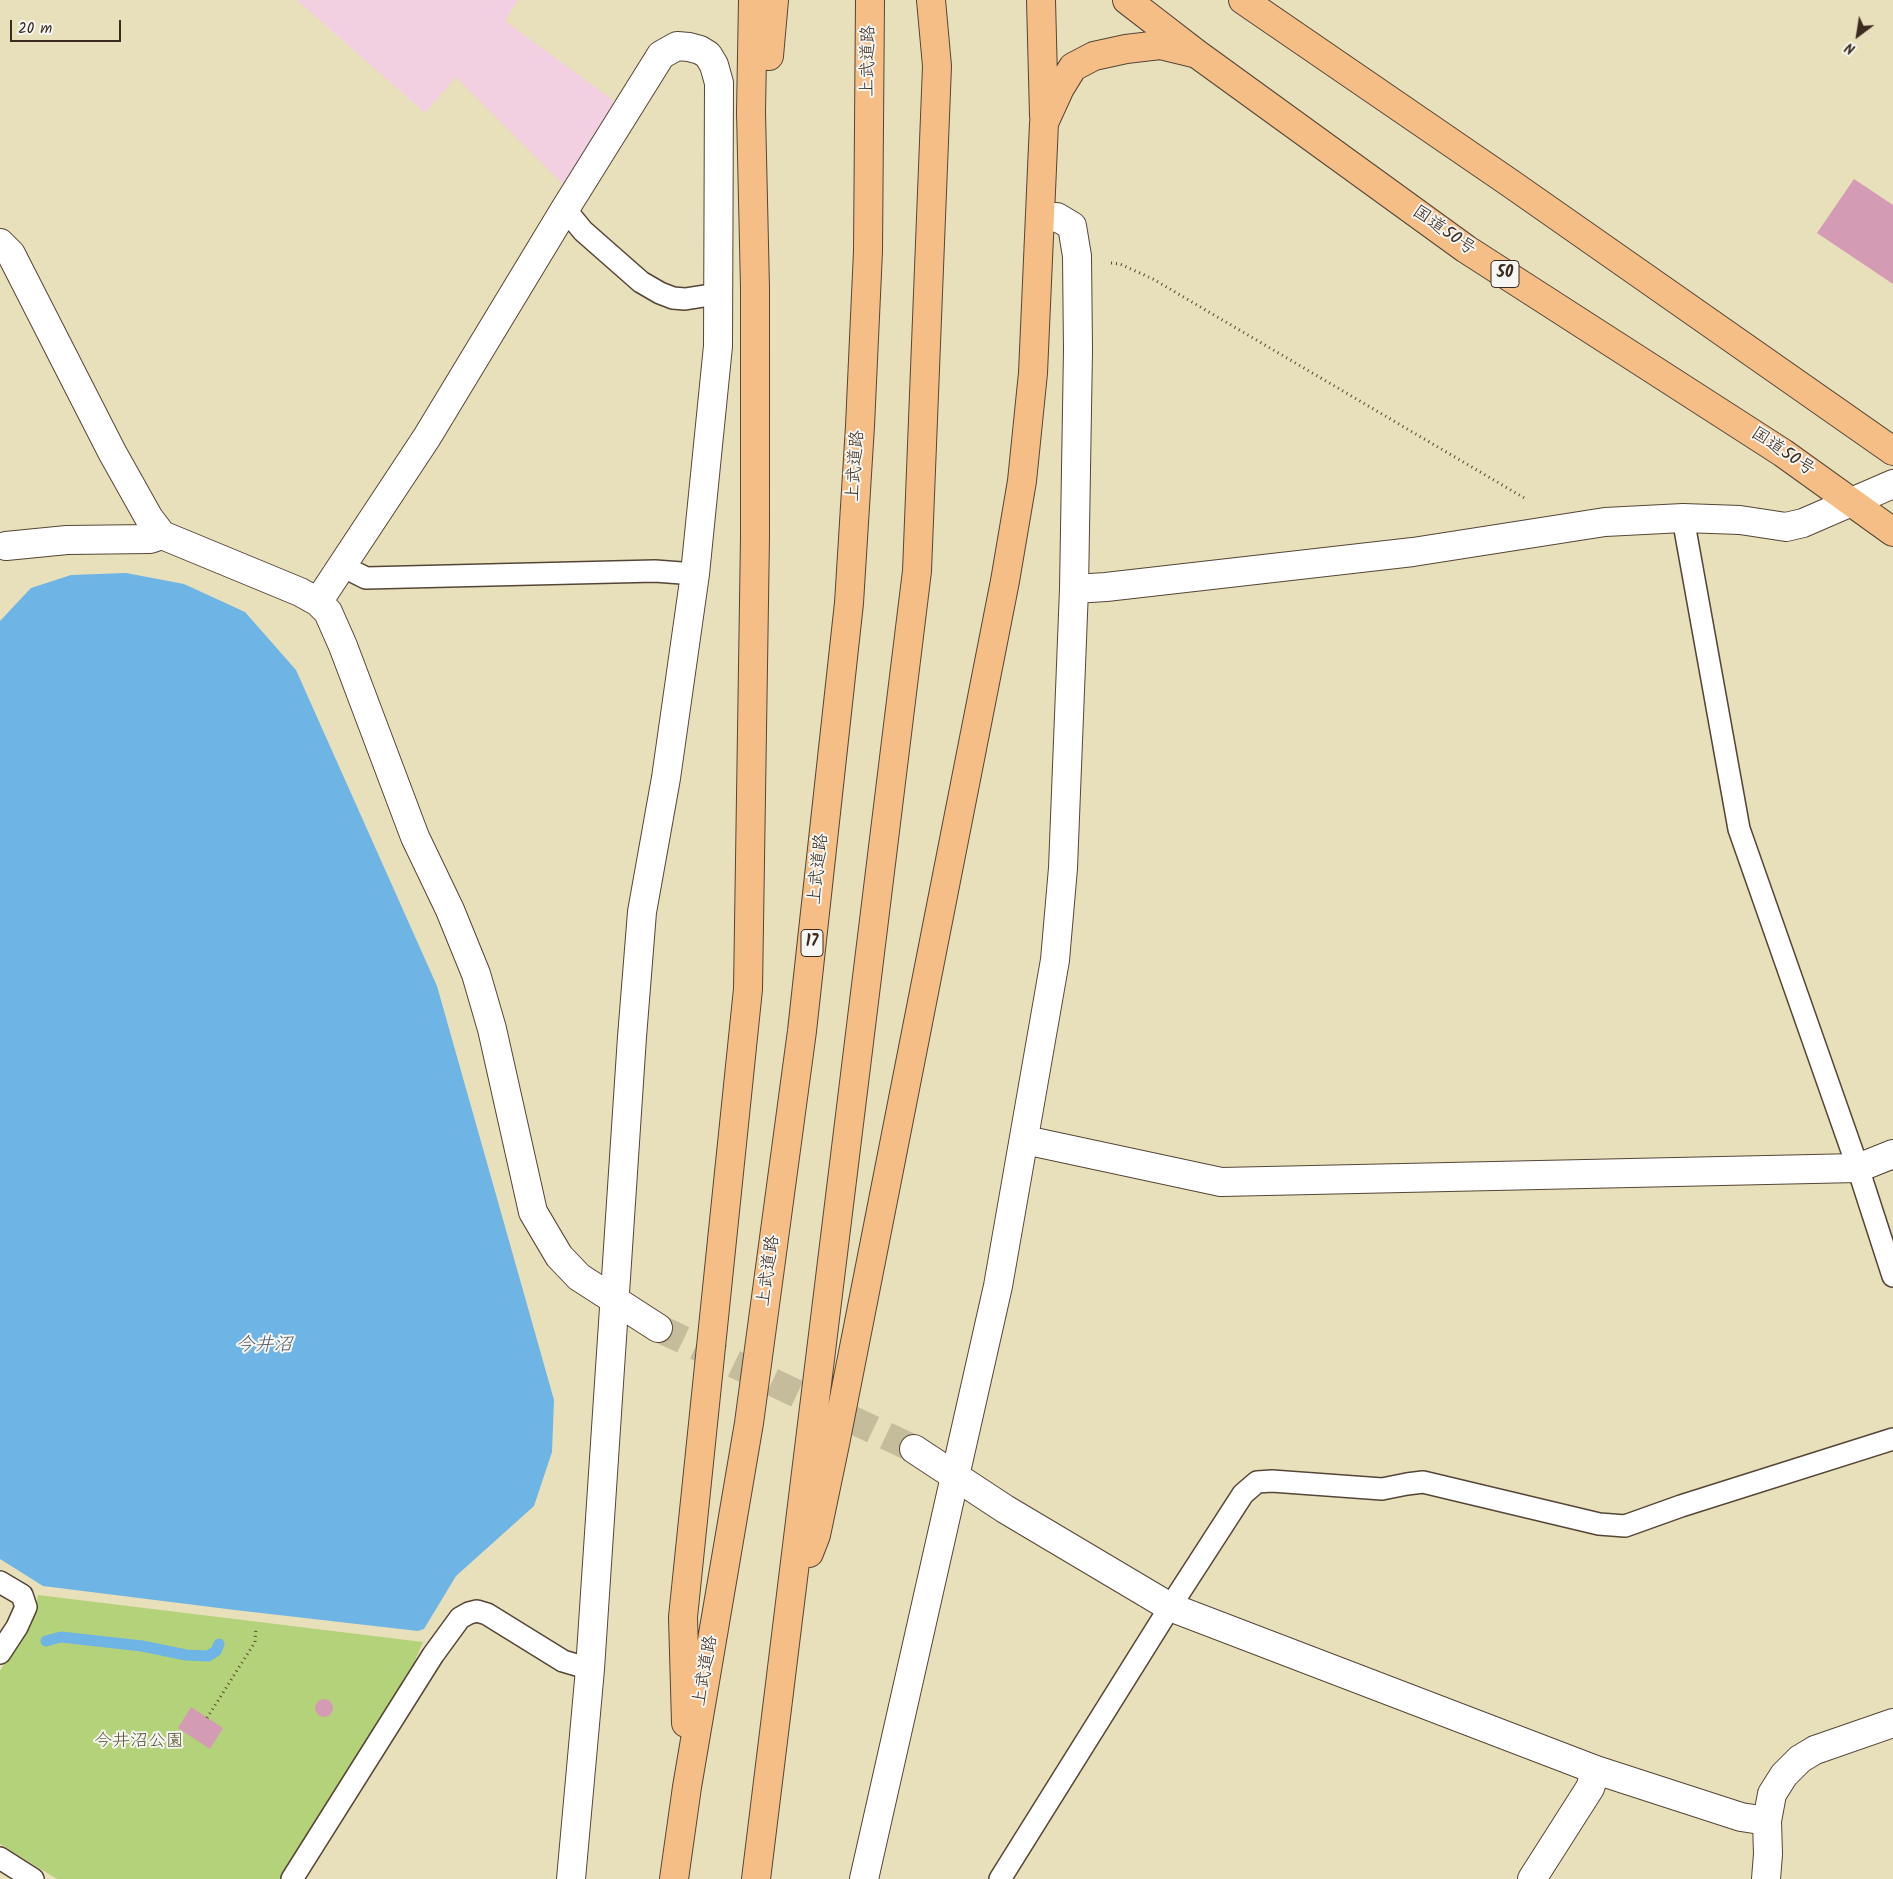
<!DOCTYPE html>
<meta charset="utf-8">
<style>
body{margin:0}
#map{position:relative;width:1893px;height:1879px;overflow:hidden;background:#e8e0bb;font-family:Kalam,sans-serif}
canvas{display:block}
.north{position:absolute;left:1833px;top:10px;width:50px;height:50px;-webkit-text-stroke:4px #f6f6f2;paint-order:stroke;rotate:211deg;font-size:14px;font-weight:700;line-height:20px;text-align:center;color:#3b2a1e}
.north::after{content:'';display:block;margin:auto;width:18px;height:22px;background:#3b2a1e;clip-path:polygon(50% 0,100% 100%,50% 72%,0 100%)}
.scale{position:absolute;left:10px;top:20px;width:111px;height:22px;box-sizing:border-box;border:2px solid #3b2a1e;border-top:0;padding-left:6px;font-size:15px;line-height:18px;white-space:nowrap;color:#3b2a1e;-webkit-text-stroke:4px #f6f6f2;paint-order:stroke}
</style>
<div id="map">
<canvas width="1893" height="1879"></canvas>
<div class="north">N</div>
<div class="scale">20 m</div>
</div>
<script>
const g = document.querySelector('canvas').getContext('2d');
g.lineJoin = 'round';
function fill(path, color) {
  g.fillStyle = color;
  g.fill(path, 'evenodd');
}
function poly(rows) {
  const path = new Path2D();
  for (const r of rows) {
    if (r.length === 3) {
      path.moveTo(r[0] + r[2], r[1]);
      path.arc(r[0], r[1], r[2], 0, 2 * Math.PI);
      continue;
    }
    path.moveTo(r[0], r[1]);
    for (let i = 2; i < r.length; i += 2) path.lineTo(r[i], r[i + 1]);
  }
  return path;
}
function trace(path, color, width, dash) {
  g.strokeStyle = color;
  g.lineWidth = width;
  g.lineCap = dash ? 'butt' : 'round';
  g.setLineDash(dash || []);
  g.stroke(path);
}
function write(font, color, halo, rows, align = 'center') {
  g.font = font + ' Kalam,"Klee One",sans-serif';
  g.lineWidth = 4;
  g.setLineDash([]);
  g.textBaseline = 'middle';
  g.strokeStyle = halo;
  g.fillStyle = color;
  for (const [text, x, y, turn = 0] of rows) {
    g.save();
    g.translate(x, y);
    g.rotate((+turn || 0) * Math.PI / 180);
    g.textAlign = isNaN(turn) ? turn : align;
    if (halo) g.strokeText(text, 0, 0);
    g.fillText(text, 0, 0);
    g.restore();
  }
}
const built = poly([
 [297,0,518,0,505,21,617,103,565,186,456,77,425,113]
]);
const green = poly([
 [38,1595,423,1642,414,1663,283,1879,57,1879,0,1844,0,1671,35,1611]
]);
const water = poly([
 [126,573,184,584,245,612,296,670,437,986,554,1400,552,1452,534,1506,456,1576,424,1629,418,1631,235,1610,43,1586,0,1559,0,621,31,588,71,575]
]);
const stream = poly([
 [46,1641,61,1637,142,1646,186,1655,208,1656,216,1651,219,1644]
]);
const building = poly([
 [1854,179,1893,205,1893,284,1817,233],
 [324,1708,9],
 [191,1707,223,1728,210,1749,178,1728]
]);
const minorTunnel = poly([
 [658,1328,914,1449]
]);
const path = poly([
 [1111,263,1120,264,1153,279,1526,499],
 [207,1718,255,1642,256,1627]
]);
const service = poly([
 [565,209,583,231,641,282,660,293,673,298,685,299,717,294],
 [1683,518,1739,829,1858,1168,1893,1276],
 [342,566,366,578,655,571,695,574],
 [0,1582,22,1595,26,1607,17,1627,0,1653],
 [0,1858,33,1879],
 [292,1879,433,1655,460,1618,469,1613,477,1611,487,1614,563,1661,590,1669],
 [1000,1879,1170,1607,1243,1494,1257,1482,1272,1481,1382,1489,1407,1484,1423,1482,1599,1524,1625,1526,1681,1506,1893,1439]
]);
const minor = poly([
 [0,243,11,254,112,452,149,518,162,535,300,592,318,602,328,612,343,646,415,837,450,910,476,974,492,1029,533,1212,559,1256,579,1277,658,1328],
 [6,546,67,540,150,539,162,535],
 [1074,589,1106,587,1413,552,1605,522,1683,518,1740,520,1786,527,1803,523,1893,484],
 [318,602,427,437,565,209,661,55,677,46,689,47,700,50,708,55,714,65,719,83,718,346,695,574,666,778,642,912,632,1037,590,1669,571,1879],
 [1025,1140,1221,1182,1858,1168,1893,1154],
 [914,1449,1005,1509,1170,1607,1596,1770,1741,1817,1767,1821],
 [864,1879,998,1286,1055,960,1063,868,1074,589,1078,350,1077,256,1072,226,1057,217,1040,219],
 [1532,1879,1590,1788,1596,1770],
 [1766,1879,1768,1854,1767,1821,1772,1794,1784,1775,1800,1759,1815,1750,1893,1723]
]);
const trunk = poly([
 [1041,0,1044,116],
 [1127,0,1197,54,1466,249,1783,453,1893,532],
 [1243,0,1510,183,1893,451],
 [769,56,774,0],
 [809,1553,816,1535,835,1444,1005,581,1022,481,1033,373,1044,123,1060,88,1073,67,1094,56,1126,49,1160,45,1197,54],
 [686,1723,683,1617,748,989,755,537,755,288,751,112,753,0],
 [674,1879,687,1787,749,1423,802,1031,849,603,860,426,868,251,870,0],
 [756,1879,917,571,937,66,931,0]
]);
const shields = [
 [1505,274,28],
 [812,943,22]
];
const shieldNames = [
 ["50",1505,274],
 ["17",812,943]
];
const streetNames = [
 ["上武道路",870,61,-89],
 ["国道50号",1443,232,35],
 ["国道50号",1782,453,34],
 ["上武道路",857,466,-86],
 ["上武道路",820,869,-84],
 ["上武道路",770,1271,-82],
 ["上武道路",707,1671,-80]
];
const parkNames = [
 ["今井沼公園",139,1743]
];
const waterNames = [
 ["今井沼",264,1347]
];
fill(built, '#f2cfe1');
fill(green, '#b4d279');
fill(water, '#6eb4e5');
trace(stream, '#6eb4e5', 11);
fill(building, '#d49bb4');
trace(minorTunnel, '#c5bc9c', 28, [28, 14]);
trace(service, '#554536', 24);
trace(minor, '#554536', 30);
trace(trunk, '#554536', 30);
trace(path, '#554536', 3, [1, 4]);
trace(service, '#fff', 21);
trace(minor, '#fff', 28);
trace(trunk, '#f6be87', 28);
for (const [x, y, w] of shields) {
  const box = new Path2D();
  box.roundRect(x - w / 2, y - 13.5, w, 27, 4);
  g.fillStyle = '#f6f6f2';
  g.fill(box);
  trace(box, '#3b2a1e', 1);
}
write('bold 16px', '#3b2a1e', null, shieldNames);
write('18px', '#3b2a1e', '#f6f6f2', streetNames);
write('18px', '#595435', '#f6f6f2', parkNames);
write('italic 19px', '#4d5a64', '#f6f6f2', waterNames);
</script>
